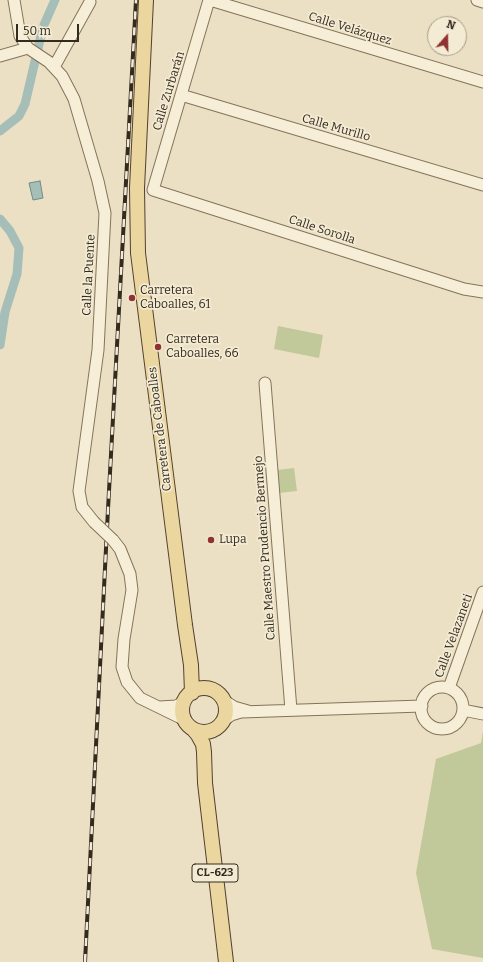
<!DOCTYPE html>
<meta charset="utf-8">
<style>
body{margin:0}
#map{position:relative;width:483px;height:962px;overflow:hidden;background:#ebe0c4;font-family:Bitter,serif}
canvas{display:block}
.north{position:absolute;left:427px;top:16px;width:40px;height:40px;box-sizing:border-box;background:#f3ebd3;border:1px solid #a79e8b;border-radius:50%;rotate:20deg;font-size:11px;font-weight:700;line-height:16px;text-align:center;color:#352a1f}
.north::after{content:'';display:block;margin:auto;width:14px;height:18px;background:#8f3230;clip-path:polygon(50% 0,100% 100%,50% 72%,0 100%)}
.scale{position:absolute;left:16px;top:24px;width:63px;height:18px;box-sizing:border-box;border:2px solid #352a1f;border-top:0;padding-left:5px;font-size:12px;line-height:14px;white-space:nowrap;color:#352a1f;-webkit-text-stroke:3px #f3ebd3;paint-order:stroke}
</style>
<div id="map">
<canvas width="483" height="962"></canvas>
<div class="north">N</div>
<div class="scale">50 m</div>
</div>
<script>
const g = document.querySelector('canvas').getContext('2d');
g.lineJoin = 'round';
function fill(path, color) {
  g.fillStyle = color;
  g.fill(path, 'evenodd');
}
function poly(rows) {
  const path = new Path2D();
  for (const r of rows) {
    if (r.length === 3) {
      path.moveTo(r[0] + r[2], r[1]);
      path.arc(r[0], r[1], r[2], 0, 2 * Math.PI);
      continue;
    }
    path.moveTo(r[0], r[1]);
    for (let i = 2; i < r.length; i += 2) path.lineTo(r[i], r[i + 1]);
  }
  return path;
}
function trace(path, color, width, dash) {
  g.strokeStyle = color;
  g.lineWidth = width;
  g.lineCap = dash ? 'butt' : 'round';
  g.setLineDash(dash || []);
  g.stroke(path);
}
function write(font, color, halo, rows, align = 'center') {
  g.font = font + ' Bitter,serif';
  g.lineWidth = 3.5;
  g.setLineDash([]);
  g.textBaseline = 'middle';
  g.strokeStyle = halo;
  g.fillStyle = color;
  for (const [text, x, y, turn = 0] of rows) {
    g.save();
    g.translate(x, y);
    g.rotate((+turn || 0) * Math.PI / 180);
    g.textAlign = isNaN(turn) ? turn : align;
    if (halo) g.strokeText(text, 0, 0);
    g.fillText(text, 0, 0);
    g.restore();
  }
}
const green = poly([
 [278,326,323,335,319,358,274,349],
 [294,468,297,491,279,493,277,470],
 [483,731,483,958,432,949,416,873,436,759,481,743]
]);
const water = poly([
 [40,181,43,198,33,200,29,183,40,181]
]);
const canal = poly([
 [0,131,19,116,25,104,43,27,55,0],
 [0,219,10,231,19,248,17,274,5,312,0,345]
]);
const minor = poly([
 [14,0,20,36,28,48,49,62,62,76,74,99,98,181,105,213,98,350,79,491,82,507,94,522],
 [209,0,153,190,464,289,483,292],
 [210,0,483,82],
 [477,0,483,2],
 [0,56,28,48],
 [54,67,90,2],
 [181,95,483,185],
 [265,383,291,710],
 [113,540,120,549,130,574,132,590,124,639,122,667,127,682,140,698,185,720],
 [442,708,21],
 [449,688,483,592],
 [223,700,234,707,248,711],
 [160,707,176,706,184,702],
 [463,710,483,714],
 [223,721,231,715,241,712,422,706]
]);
const major = poly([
 [146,0,137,188,138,253,185,625,191,665,192,693],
 [204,710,22],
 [193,729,198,735,203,744,204,752,205,783,226,962]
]);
const rail = poly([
 [85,962,108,509,136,0]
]);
const minorBridge = poly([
 [94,522,113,540]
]);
const markers = [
 [132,298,4,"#8f3230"],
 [158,347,4,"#8f3230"],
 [211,540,4,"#8f3230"]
];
const shields = [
 [215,873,46]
];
const shieldNames = [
 ["CL-623",215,873]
];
const streetNames = [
 ["Calle Velázquez",350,29,17],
 ["Calle Zurbarán",169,91,-73],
 ["Calle Murillo",336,128,16],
 ["Calle Sorolla",322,230,18],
 ["Calle la Puente",89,275,-87],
 ["Carretera de Caboalles",160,429,-97],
 ["Calle Maestro Prudencio Bermejo",265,548,-94],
 ["Calle Velazaneti",454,636,-70]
];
const poiNames = [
 ["Carretera",140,291],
 ["Caboalles, 61",140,305],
 ["Carretera",166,340],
 ["Caboalles, 66",166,354],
 ["Lupa",219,540]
];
fill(green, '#c1c899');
fill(water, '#a6beb8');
trace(water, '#6d8c85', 1);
trace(canal, '#a6beb8', 9);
trace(minor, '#84735c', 13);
trace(major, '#524130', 16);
trace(minor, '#f6eed7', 11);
trace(major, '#ebd69f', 14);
trace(rail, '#352a1f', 4);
trace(rail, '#f3ebd3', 2.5, [8]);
trace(minorBridge, '#84735c', 13, []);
trace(minorBridge, '#f6eed7', 11);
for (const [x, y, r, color] of markers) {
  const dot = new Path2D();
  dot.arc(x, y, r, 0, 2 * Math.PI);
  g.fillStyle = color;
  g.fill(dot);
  trace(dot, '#f3ebd3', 1.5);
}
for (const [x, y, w] of shields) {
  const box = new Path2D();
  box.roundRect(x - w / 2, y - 9, w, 18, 3);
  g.fillStyle = '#f3ebd3';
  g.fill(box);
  trace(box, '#352a1f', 1);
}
write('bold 11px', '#352a1f', null, shieldNames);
write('12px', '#352a1f', '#f3ebd3', streetNames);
write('12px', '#352a1f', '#f3ebd3', poiNames, 'left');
</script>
